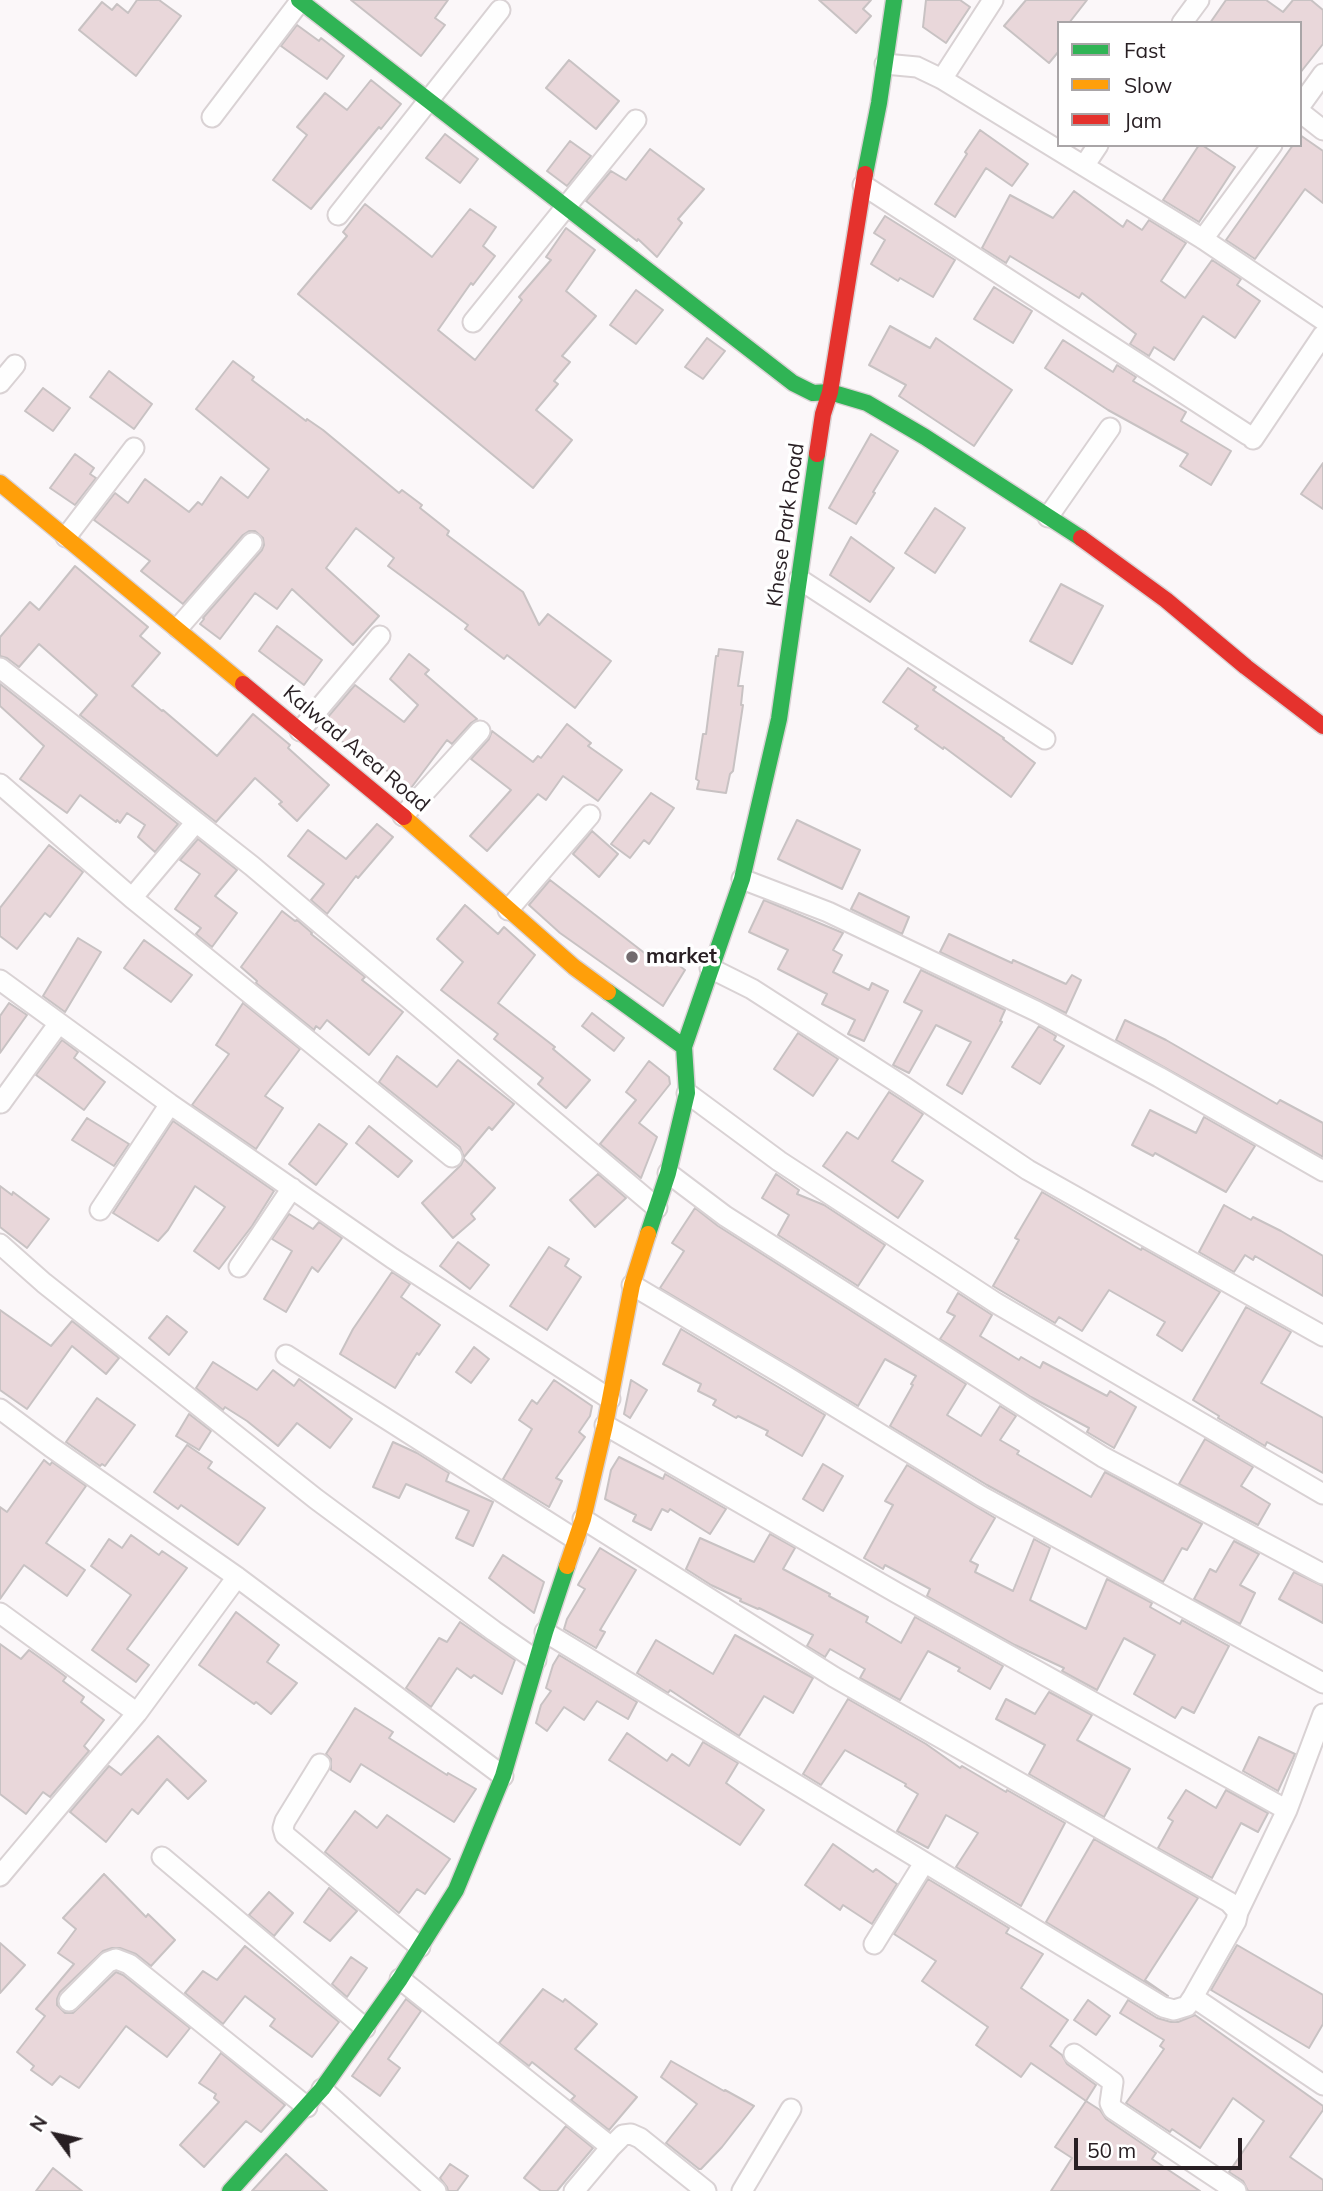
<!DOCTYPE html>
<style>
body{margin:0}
#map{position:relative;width:1323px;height:2191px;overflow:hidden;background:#fbf7f9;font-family:Mulish,sans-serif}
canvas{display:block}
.legend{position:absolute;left:1057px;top:21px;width:245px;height:126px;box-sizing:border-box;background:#fff;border:2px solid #a9a5a7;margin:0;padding:9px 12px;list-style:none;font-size:21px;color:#281f23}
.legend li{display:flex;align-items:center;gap:14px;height:35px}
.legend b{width:35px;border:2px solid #a9a5a7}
.north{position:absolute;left:21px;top:2100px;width:70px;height:70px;-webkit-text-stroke:5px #fff;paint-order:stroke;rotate:303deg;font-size:19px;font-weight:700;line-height:28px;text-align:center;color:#281f23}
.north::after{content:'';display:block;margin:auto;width:24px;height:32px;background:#281f23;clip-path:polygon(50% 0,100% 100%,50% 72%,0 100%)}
.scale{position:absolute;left:1074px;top:2138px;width:168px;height:32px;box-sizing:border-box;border:4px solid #281f23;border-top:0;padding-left:9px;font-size:21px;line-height:24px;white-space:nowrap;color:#281f23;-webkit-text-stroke:5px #fff;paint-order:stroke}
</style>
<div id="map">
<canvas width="1323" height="2191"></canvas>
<ul class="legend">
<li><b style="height:9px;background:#30b455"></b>Fast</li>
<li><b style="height:9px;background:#ff9f0a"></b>Slow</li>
<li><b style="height:9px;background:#e5322d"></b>Jam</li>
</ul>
<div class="north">N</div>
<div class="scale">50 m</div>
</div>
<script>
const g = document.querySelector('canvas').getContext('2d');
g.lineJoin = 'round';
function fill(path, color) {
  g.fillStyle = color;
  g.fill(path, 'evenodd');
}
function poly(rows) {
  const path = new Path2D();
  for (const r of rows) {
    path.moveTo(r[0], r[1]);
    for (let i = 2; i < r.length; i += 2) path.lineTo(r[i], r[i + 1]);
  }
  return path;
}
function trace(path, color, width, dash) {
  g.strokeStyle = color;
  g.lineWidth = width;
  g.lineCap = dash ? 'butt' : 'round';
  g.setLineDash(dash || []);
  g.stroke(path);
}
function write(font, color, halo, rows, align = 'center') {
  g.font = font + ' Mulish,sans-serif';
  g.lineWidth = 7;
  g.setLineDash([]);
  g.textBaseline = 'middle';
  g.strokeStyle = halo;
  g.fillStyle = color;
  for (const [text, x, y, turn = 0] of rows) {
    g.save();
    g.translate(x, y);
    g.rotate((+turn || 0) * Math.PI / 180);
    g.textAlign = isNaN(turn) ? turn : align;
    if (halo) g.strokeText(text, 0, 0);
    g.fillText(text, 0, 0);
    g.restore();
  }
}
const building = poly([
 [137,0,159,0,181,16,136,76,79,30,102,2,112,10,117,4,128,13,137,0],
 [351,0,448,0,435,18,445,25,421,56,351,0],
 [819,0,871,0,863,9,871,16,856,33,819,0],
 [926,0,960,0,970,7,946,43,923,27,926,0],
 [1026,0,1087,0,1069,23,1059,23,1059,51,1049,63,1004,26,1026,0],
 [1226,0,1266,0,1283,12,1293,0,1311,0,1323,10,1323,44,1300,73,1300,23,1210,23,1226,0],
 [297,25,319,41,321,38,344,56,327,79,281,46,297,25],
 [569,60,619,101,596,129,546,88,569,60],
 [371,80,401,104,381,129,379,127,311,209,273,180,307,135,297,127,325,93,347,110,371,80],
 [980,130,1028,164,1012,186,986,168,955,217,935,204,967,154,965,152,980,130],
 [445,134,478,159,460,183,426,158,445,134],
 [1300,135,1323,151,1323,203,1305,189,1255,259,1226,240,1293,145,1300,145,1300,135],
 [570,141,591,156,567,186,547,171,570,141],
 [1199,145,1202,145,1235,167,1199,222,1163,200,1199,145],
 [650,149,704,189,678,219,682,223,657,257,638,239,637,241,586,201,611,171,626,180,650,149],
 [1074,191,1123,227,1127,220,1142,230,1149,220,1186,243,1161,281,1185,298,1212,260,1241,279,1237,285,1260,301,1235,338,1203,316,1174,360,1154,347,1149,356,1130,344,1136,334,1082,293,1079,298,1010,256,1006,263,982,248,1010,195,1053,218,1074,191],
 [365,204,432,257,470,209,496,227,483,246,495,256,473,285,471,283,438,330,475,360,522,300,519,297,551,260,546,257,566,228,595,250,566,291,596,316,562,356,570,362,554,381,558,384,536,410,572,440,533,488,298,294,347,236,343,232,365,204],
 [885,216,955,260,933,297,900,278,898,281,871,264,885,240,874,233,885,216],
 [994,287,1032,311,1013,343,974,319,994,287],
 [636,290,663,310,636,344,610,325,636,290],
 [890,326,930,348,936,338,1012,390,974,446,899,396,906,385,869,365,890,326],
 [707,338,725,351,703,379,685,367,707,338],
 [1063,340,1113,372,1117,365,1136,377,1133,381,1186,412,1181,421,1231,451,1211,485,1180,466,1188,454,1108,410,1045,368,1063,340],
 [233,361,254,377,252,380,306,421,307,419,323,430,399,493,402,490,422,505,420,508,449,531,447,535,523,592,539,625,548,614,611,661,575,708,507,655,504,659,465,629,468,625,388,566,394,558,356,528,326,568,379,616,353,645,292,589,277,609,255,593,220,639,200,624,204,619,203,618,262,550,264,545,263,538,255,531,249,531,243,535,183,604,141,571,150,561,94,520,115,493,128,503,145,479,189,512,198,502,202,505,221,477,248,498,269,469,196,409,233,361],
 [109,371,152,404,134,429,90,397,109,371],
 [43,388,70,408,53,431,25,411,43,388],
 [871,434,898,451,873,492,875,493,856,524,829,508,871,434],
 [75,454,94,468,90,474,96,478,75,505,50,488,75,454],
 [1323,463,1323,509,1301,494,1323,463],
 [935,508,965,528,935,573,905,553,935,508],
 [851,537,894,568,870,602,830,575,851,537],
 [75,566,148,627,140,636,160,653,132,686,162,711,163,710,217,756,253,714,290,745,288,748,329,785,297,821,279,804,282,802,255,778,216,822,80,715,97,695,39,644,19,667,7,658,0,656,0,637,30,602,39,610,75,566],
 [1061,584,1103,606,1072,664,1030,641,1061,584],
 [277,626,322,660,304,685,259,651,277,626],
 [719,649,743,652,738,686,743,686,741,705,743,705,733,771,730,774,726,793,697,789,699,781,696,779,703,734,706,734,716,656,718,656,719,649],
 [409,654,429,670,425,674,477,719,471,723,452,744,447,740,411,788,361,752,358,755,322,724,355,685,404,722,418,705,390,679,409,654],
 [908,668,936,687,933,690,1004,738,1003,739,1035,763,1011,797,944,747,943,749,915,729,918,726,883,702,908,668],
 [0,684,178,824,155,852,138,837,145,825,127,813,120,823,117,820,116,822,80,795,67,813,20,779,44,746,0,706,0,684],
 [567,724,591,743,588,746,622,770,598,801,563,776,546,800,538,794,487,851,470,836,511,790,471,759,489,739,492,731,533,762,538,756,541,758,567,724],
 [651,793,674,808,649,844,644,840,630,858,611,844,651,793],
 [797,820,860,850,842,889,778,859,797,820],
 [377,824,393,837,358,878,356,876,327,914,311,900,324,884,288,856,308,830,346,859,377,824],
 [592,831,618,854,599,877,573,854,592,831],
 [198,839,237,870,215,896,237,913,212,947,196,934,201,928,175,909,200,874,180,860,198,839],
 [49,845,83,872,50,917,45,913,17,949,0,936,0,908,49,845],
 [550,880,651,958,658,950,685,970,663,1006,560,933,529,905,550,880],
 [859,893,909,917,902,934,851,909,859,893],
 [764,900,843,933,833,950,842,955,833,972,869,990,872,983,888,991,864,1041,848,1034,855,1020,822,1004,827,994,778,969,788,950,749,932,764,900],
 [465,905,498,934,504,927,535,955,498,1003,555,1047,553,1049,590,1080,566,1108,538,1084,543,1078,494,1039,498,1034,441,990,463,962,437,939,465,905],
 [282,911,295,921,297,920,312,933,311,934,365,977,362,980,403,1012,369,1055,327,1020,320,1029,316,1026,314,1030,256,983,257,981,241,967,282,911],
 [949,934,1012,963,1013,960,1066,984,1072,975,1081,980,1066,1013,940,952,949,934],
 [78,938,101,952,65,1012,43,996,78,938],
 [144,940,192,975,171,1002,124,968,144,940],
 [921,970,1005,1010,1000,1021,1002,1022,962,1094,947,1085,971,1042,936,1025,909,1073,893,1065,922,1011,904,1002,921,970],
 [9,1003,27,1015,0,1053,0,1016,9,1003],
 [243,1003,300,1049,265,1096,283,1108,256,1149,192,1105,229,1054,216,1045,243,1003],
 [592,1013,624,1038,614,1051,582,1026,592,1013],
 [1125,1020,1166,1040,1277,1104,1280,1100,1323,1123,1323,1157,1116,1040,1125,1020],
 [1039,1026,1056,1036,1054,1040,1064,1046,1040,1084,1012,1067,1039,1026],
 [798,1033,838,1059,813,1096,774,1069,798,1033],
 [62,1040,78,1052,74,1058,105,1082,84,1110,36,1075,62,1040],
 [397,1056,437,1087,458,1060,514,1104,492,1130,489,1127,464,1157,460,1147,379,1082,397,1056],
 [649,1061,669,1077,670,1084,639,1123,657,1137,641,1178,600,1144,636,1100,626,1092,649,1061],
 [889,1092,923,1114,892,1161,923,1181,898,1218,823,1166,847,1132,858,1139,889,1092],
 [1150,1110,1196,1133,1204,1117,1255,1146,1226,1192,1155,1153,1153,1156,1132,1145,1150,1110],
 [87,1118,129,1144,114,1166,72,1140,87,1118],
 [173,1121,274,1191,252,1226,219,1269,194,1251,225,1207,195,1186,168,1230,158,1241,113,1213,173,1121],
 [319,1124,347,1144,316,1185,289,1164,319,1124],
 [369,1126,412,1161,398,1177,356,1143,369,1126],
 [464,1159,495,1188,471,1214,475,1219,453,1238,422,1203,461,1165,464,1159],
 [598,1174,626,1198,595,1227,570,1200,598,1174],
 [776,1174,799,1190,797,1194,824,1205,885,1245,858,1286,778,1235,789,1215,762,1198,776,1174],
 [0,1186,12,1195,13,1192,49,1219,27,1248,0,1227,0,1186],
 [1042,1192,1141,1250,1142,1248,1220,1292,1182,1351,1157,1335,1165,1322,1109,1290,1082,1331,1059,1317,1055,1323,993,1286,1019,1240,1015,1238,1042,1192],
 [1224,1205,1251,1220,1253,1217,1281,1231,1323,1256,1323,1296,1255,1256,1253,1260,1245,1255,1234,1272,1199,1252,1224,1205],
 [695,1208,718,1226,966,1384,947,1415,981,1436,1000,1406,1016,1416,1000,1440,1019,1451,1017,1454,1091,1497,1105,1472,1202,1524,1187,1550,1182,1548,1163,1582,987,1485,890,1426,913,1385,911,1384,916,1376,885,1359,858,1406,660,1288,684,1251,672,1243,695,1208],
 [289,1214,313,1229,319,1222,342,1238,318,1272,312,1267,286,1312,264,1299,292,1251,272,1239,289,1214],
 [458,1242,489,1265,470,1289,440,1266,458,1242],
 [549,1247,569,1259,565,1266,581,1277,547,1330,510,1306,549,1247],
 [392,1272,410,1284,401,1297,440,1325,419,1355,417,1353,395,1388,340,1354,353,1329,392,1272],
 [958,1293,992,1315,980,1336,1019,1360,1021,1357,1040,1368,1043,1362,1107,1396,1110,1391,1136,1407,1114,1448,1087,1432,1089,1428,1031,1397,940,1339,955,1316,947,1312,958,1293],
 [1246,1307,1291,1332,1261,1383,1323,1418,1323,1473,1267,1442,1265,1446,1218,1418,1219,1416,1193,1400,1246,1307],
 [0,1310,51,1346,72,1321,119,1358,106,1374,72,1346,27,1409,0,1390,0,1310],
 [167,1316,187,1332,169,1355,149,1338,167,1316],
 [681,1329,825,1415,802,1456,766,1435,768,1431,738,1416,736,1418,713,1405,716,1400,698,1391,701,1384,663,1364,681,1329],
 [474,1347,489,1359,471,1383,456,1372,474,1347],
 [213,1362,257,1390,273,1370,294,1386,299,1379,352,1419,330,1448,297,1423,278,1446,247,1421,225,1407,223,1410,196,1388,213,1362],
 [554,1380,592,1406,590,1416,579,1432,585,1437,556,1478,562,1481,549,1507,503,1479,532,1429,519,1420,532,1400,537,1404,554,1380],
 [631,1380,647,1390,630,1418,624,1414,631,1380],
 [97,1398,135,1425,105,1466,102,1464,100,1466,66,1442,97,1398],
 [189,1414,211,1431,199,1450,176,1436,189,1414],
 [1205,1439,1253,1467,1241,1486,1270,1504,1258,1525,1179,1484,1205,1439],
 [393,1442,417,1453,449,1473,446,1481,493,1502,473,1546,456,1538,469,1511,406,1484,399,1498,373,1487,393,1442],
 [187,1445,212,1462,208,1468,265,1508,238,1545,181,1505,178,1509,154,1492,187,1445],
 [619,1457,663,1479,665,1474,726,1509,710,1534,670,1509,668,1512,662,1509,651,1530,633,1521,636,1515,605,1499,611,1470,619,1457],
 [44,1460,50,1465,52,1462,86,1486,46,1543,85,1570,67,1596,24,1565,0,1599,0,1507,7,1512,44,1460],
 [823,1464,843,1476,823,1511,803,1499,823,1464],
 [907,1465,995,1518,970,1561,978,1565,975,1572,1013,1591,1034,1539,1050,1548,1030,1600,1086,1629,1107,1579,1152,1603,1150,1607,1180,1624,1182,1620,1229,1646,1194,1713,1182,1707,1175,1718,1134,1694,1155,1655,1124,1638,1097,1690,1062,1671,1064,1668,1015,1645,927,1596,930,1589,885,1565,883,1569,864,1558,893,1505,885,1501,907,1465],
 [770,1534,795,1548,783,1569,830,1594,829,1596,868,1617,866,1622,901,1643,915,1617,1003,1666,990,1689,958,1671,960,1668,928,1651,900,1700,860,1678,865,1669,830,1649,825,1657,807,1646,813,1635,759,1608,758,1609,740,1601,741,1599,711,1585,686,1569,700,1538,754,1562,770,1534],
 [131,1535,159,1555,162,1551,187,1568,127,1649,149,1665,136,1682,92,1650,131,1595,91,1566,109,1539,122,1548,131,1535],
 [1234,1541,1259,1554,1240,1585,1255,1593,1240,1624,1194,1599,1210,1569,1216,1572,1234,1541],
 [600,1548,636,1570,600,1630,605,1632,596,1648,564,1629,567,1619,585,1589,578,1585,579,1583,600,1548],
 [503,1555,544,1582,534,1613,489,1578,503,1555],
 [1294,1572,1323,1586,1323,1623,1279,1599,1294,1572],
 [236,1612,279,1645,267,1662,297,1683,271,1714,256,1702,254,1704,199,1665,236,1612],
 [460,1622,515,1660,502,1694,474,1675,471,1678,457,1668,431,1707,406,1688,439,1638,447,1642,460,1622],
 [735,1635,813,1678,793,1713,764,1696,739,1736,670,1690,668,1693,637,1673,656,1640,713,1674,735,1635],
 [0,1644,21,1659,29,1650,50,1665,66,1677,63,1681,84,1697,81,1702,104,1720,84,1746,89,1751,50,1797,43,1792,26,1814,0,1794,0,1644],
 [559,1655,637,1702,628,1719,597,1701,584,1720,564,1707,547,1731,536,1723,541,1705,551,1691,546,1688,553,1665,559,1655],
 [1049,1692,1092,1715,1077,1740,1130,1769,1104,1817,1029,1774,1045,1745,996,1719,1006,1699,1035,1714,1049,1692],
 [848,1699,926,1744,960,1768,962,1766,1006,1792,1007,1790,1065,1823,1021,1906,956,1867,978,1833,946,1815,928,1848,897,1831,918,1794,905,1786,906,1784,845,1750,821,1785,803,1774,848,1699],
 [355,1708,393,1732,389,1738,447,1775,448,1773,476,1789,454,1822,361,1764,350,1782,331,1770,331,1759,326,1754,355,1708],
 [627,1733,667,1761,672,1754,689,1766,703,1742,738,1763,726,1783,764,1810,740,1845,609,1760,627,1733],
 [158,1736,206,1781,188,1799,167,1779,138,1814,132,1809,106,1842,70,1812,109,1766,121,1775,158,1736],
 [1259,1737,1295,1754,1278,1791,1243,1771,1259,1737],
 [1186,1790,1216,1808,1226,1790,1268,1813,1258,1832,1241,1823,1212,1878,1158,1848,1173,1821,1168,1818,1186,1790],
 [355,1811,377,1828,387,1815,450,1859,425,1894,417,1889,399,1913,325,1852,355,1811],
 [1094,1839,1198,1898,1145,1980,1168,1996,1046,1922,1094,1839],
 [833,1844,873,1872,876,1869,897,1884,872,1924,843,1905,840,1910,805,1885,833,1844],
 [104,1874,146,1917,148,1914,175,1940,151,1966,136,1954,120,1948,112,1948,103,1951,60,1992,57,1999,57,2005,65,2013,73,2013,116,1972,123,1975,190,2028,167,2057,126,2026,79,2088,60,2076,52,2085,31,2070,34,2066,17,2052,45,2016,36,2009,74,1964,58,1953,76,1929,63,1918,104,1874],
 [928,1879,1009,1928,1006,1933,1043,1954,1021,1988,1068,2020,1050,2046,1062,2055,1067,2064,1096,2085,1086,2101,1031,2063,1021,2077,976,2045,988,2027,922,1981,936,1961,894,1934,928,1879],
 [329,1888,357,1911,330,1941,304,1922,329,1888],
 [269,1892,293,1913,274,1936,249,1915,269,1892],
 [0,1943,25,1965,0,1993,0,1943],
 [1237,1945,1323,1995,1323,2024,1309,2048,1211,1990,1237,1945],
 [245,1946,339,2022,312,2057,270,2026,275,2019,245,1996,223,2024,185,1993,203,1971,217,1980,245,1946],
 [351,1957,367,1968,347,1997,332,1984,351,1957],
 [543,1989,563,2002,565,1999,597,2024,575,2049,637,2097,609,2130,571,2100,575,2096,532,2062,529,2066,499,2043,543,1989],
 [406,1999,421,2011,388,2059,400,2068,380,2096,352,2076,406,1999],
 [1088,2000,1110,2016,1096,2035,1074,2020,1088,2000],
 [1128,2000,1157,2018,1171,2022,1178,2022,1195,2015,1323,2106,1323,2110,1290,2157,1323,2180,1323,2191,1248,2191,1243,2181,1229,2172,1264,2121,1233,2098,1200,2148,1172,2129,1170,2132,1126,2103,1164,2049,1160,2046,1164,2040,1120,2013,1128,2000],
 [221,2053,285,2105,261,2132,246,2121,204,2167,180,2145,219,2102,214,2098,216,2094,199,2083,221,2053],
 [671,2061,724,2091,725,2090,754,2106,722,2147,701,2169,699,2169,666,2143,697,2104,661,2077,671,2061],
 [1086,2101,1100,2110,1106,2119,1156,2153,1152,2159,1200,2191,1051,2191,1072,2158,1055,2147,1086,2101],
 [566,2126,593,2148,557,2191,541,2191,524,2178,566,2126],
 [286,2154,327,2191,252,2191,286,2154],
 [450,2164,468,2176,457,2191,448,2191,447,2187,440,2178,450,2164],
 [53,2168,82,2191,36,2191,53,2168]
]);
const street = poly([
 [1182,23,1199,0],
 [885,64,917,67,942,79,1203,239,1323,320],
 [942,79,993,0],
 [1300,106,1323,74],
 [1300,112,1323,130],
 [212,117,301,0],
 [1084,166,1098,145],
 [863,185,1248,435],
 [338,215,500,10],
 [1203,239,1272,145],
 [473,322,636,120],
 [0,383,15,365],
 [1253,439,1323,335],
 [1048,517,1110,428],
 [66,537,134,448],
 [799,579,1045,739],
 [178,628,252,543],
 [0,668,252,866,657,1208],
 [300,731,380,636],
 [0,784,132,898,452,1157],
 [403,816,480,731],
 [742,879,828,912,1036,1011,1159,1077,1323,1171],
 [132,898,196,822],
 [508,910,590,815],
 [710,968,752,989,906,1088,1028,1170,1323,1336],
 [0,980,170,1104,392,1258,610,1399],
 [687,1093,779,1161,996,1303,1323,1494],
 [1,1103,59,1023],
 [668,1173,725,1216,1103,1457,1323,1574],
 [100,1210,170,1104],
 [0,1244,44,1283,316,1499,494,1631,536,1660],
 [239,1267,292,1188],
 [632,1285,787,1377,981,1496,1323,1683],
 [286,1355,575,1539],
 [0,1409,51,1447,237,1577,503,1776],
 [605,1425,897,1593,1287,1810],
 [583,1519,834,1677,1229,1902,1238,1912],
 [0,1613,137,1713],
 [545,1632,1163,2007,1174,2010,1187,2006,1193,1997,1236,1921,1238,1912,1287,1810,1323,1714],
 [320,1764,285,1821,283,1828,285,1835,420,1947],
 [162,1857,365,2028],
 [0,1876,137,1713,237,1577],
 [874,1944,924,1863],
 [400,1979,611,2147,574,2191],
 [1193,1997,1323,2085],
 [69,2001,108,1962,116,1959,129,1964,307,2107],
 [1074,2054,1113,2082,1110,2103,1113,2109,1236,2191],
 [322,2089,436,2191],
 [611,2147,623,2135,631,2134,640,2138,706,2191],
 [742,2191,791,2109]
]);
const fast = poly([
 [299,0,793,383,813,393,830,392,867,403,925,437,1081,538],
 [865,174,879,103,894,0],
 [608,992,684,1047],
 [648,1234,668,1173,687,1093,684,1047,742,879,779,719,817,454],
 [230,2191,322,2089,400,1979,456,1890,503,1776,545,1632,567,1566]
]);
const slow = poly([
 [0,483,243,684],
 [404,817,574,967,608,992],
 [567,1566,583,1519,605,1425,632,1285,648,1234]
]);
const jam = poly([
 [817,454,823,414,830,392,865,174],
 [1081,538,1166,600,1246,667,1323,726],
 [243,684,404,817]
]);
const markers = [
 [632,957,7,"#726b6e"]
];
const streetNames = [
 ["Khese Park Road",786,525,-82],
 ["Kalwad Area Road",356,749,40]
];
const poiNames = [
 ["market",646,957]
];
fill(building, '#e9d7da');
trace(building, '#c8c2c3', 2);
trace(street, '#d9d2d4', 23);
trace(fast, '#d9d2d4', 19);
trace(slow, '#d9d2d4', 19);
trace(jam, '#d9d2d4', 19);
trace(street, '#fefefe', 19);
trace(fast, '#30b455', 16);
trace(slow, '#ff9f0a', 16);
trace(jam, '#e5322d', 16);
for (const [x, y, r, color] of markers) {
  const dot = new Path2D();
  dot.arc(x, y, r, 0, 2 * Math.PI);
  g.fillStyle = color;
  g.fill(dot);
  trace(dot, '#fff', 2.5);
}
write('21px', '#281f23', '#fff', streetNames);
write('bold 21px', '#281f23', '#fff', poiNames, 'left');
</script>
